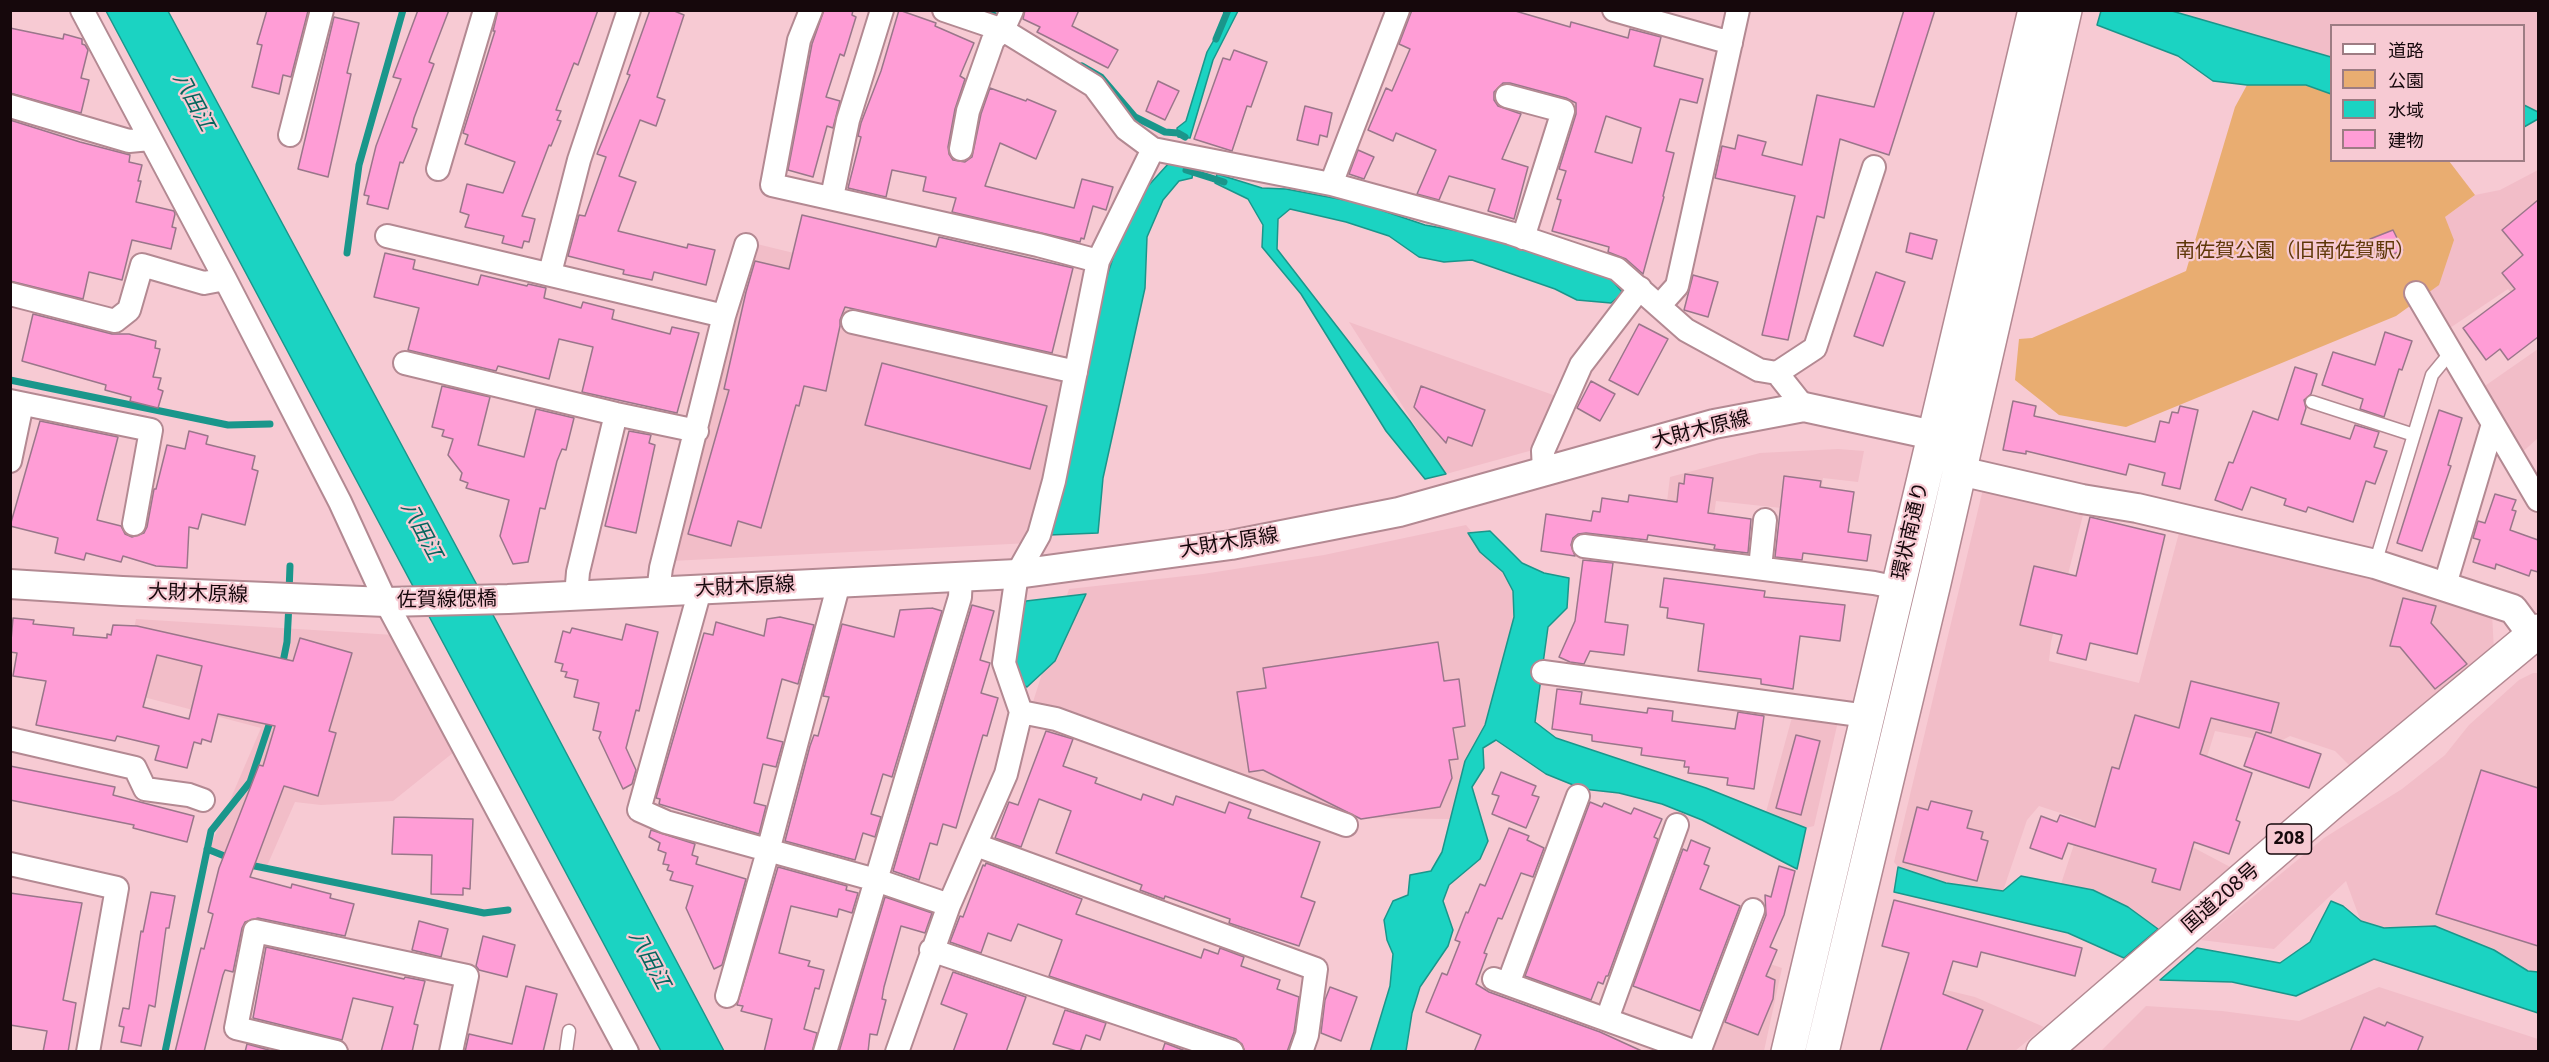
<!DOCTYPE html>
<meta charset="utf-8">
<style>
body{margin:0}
#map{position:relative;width:2549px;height:1062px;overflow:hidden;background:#f7cad3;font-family:"Noto Sans","Noto Sans JP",sans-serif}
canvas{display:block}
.frame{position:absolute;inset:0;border:12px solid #16080c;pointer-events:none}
.legend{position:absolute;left:2330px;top:24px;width:195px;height:138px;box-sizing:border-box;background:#f7cad3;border:2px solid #9d7c83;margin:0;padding:8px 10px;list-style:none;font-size:18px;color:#16080c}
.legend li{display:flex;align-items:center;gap:12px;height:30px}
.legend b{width:30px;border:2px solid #9d7c83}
</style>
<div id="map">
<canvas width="2549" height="1062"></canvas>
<div class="frame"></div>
<ul class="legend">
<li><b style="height:8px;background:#fff"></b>道路</li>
<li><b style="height:16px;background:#e9ad71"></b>公園</li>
<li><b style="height:16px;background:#1bd3c2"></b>水域</li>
<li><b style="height:16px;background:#ff9dd6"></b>建物</li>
</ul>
</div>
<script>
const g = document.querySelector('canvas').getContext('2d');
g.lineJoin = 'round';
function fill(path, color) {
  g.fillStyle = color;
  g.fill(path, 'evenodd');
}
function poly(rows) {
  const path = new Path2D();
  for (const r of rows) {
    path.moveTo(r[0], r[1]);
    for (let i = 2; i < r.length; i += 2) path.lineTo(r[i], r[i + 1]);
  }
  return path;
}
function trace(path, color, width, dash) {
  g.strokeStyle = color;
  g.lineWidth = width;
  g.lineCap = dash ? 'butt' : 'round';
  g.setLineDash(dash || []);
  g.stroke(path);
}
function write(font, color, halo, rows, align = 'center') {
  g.font = font + ' "Noto Sans","Noto Sans JP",sans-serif';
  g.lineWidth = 4.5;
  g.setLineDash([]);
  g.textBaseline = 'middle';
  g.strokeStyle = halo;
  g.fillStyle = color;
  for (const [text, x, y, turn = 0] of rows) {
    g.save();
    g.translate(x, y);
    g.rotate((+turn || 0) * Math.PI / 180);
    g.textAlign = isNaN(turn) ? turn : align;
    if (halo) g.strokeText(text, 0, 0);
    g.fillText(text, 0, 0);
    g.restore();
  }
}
const built = poly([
 [2172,11,2538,11,2538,112,2524,105,2524,26,2332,26,2331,57],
 [2538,170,2538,326,2508,289,2444,332,2424,297,2445,217,2475,195,2500,190],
 [757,244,855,268,845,325,1068,378,1030,543,671,561,714,382],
 [1349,322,1556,396,1533,450,1446,474],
 [2538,349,2538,438,2518,456,2479,390],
 [1838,449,1864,451,1858,482,1823,478,1819,512,1716,501,1714,515,1666,510,1670,477,1760,453],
 [1983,489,2084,511,2051,642,2049,661,2139,683,2180,529,2369,572,2492,613,2494,651,2353,769,2335,751,2290,736,2277,743,2215,731,2181,841,2234,869,2158,929,2128,907,2093,890,2061,884,2082,820,2039,806,2027,820,2003,891,1946,883,1898,867,1894,862],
 [1466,525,1520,589,1492,723,1450,819,1349,818,1032,705,1069,589,1203,574,1324,555],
 [136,619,394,635,459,748,393,801,321,805,295,802,267,866,210,847,261,728,121,691],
 [2533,673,2538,673,2538,991,2368,941,2346,881,2274,949,2201,940,2324,838,2402,789,2445,755,2469,725,2519,680],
 [1794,710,1839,717,1814,826,1806,828,1766,812],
 [1741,954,1782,968,1764,1051,1709,1052],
 [2379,987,2538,1039,2538,1052,2100,1052,2146,1006,2222,1011,2299,1021],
 [1946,990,1975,997,2044,1027,2015,1051,1927,1052]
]);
const green = poly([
 [2247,85,2306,85,2331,94,2332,160,2449,161,2475,195,2445,217,2454,240,2439,285,2396,316,2126,427,2059,415,2015,380,2019,339,2032,338,2186,271,2235,107]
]);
const water = poly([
 [106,11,168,11,499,626,724,1051,661,1051,106,11],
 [1223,11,1238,11,1213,60,1190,138,1178,137,1177,128,1186,121,1207,52,1227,17,1223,11],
 [2101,11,2172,11,2331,57,2331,94,2306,85,2247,85,2213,81,2178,56,2097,25,2101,11],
 [2524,105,2538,112,2538,119,2524,127,2524,105],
 [1169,163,1194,167,1192,178,1179,181,1163,200,1147,237,1145,288,1103,478,1098,533,1049,535,1059,506,1103,288,1123,228,1139,196,1169,163],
 [1217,174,1262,188,1286,189,1360,203,1425,225,1519,242,1611,279,1623,293,1611,303,1577,300,1555,289,1472,260,1444,262,1419,257,1389,236,1346,222,1290,209,1278,219,1277,249,1410,421,1446,474,1425,479,1386,431,1301,294,1262,247,1263,225,1248,199,1215,183,1217,174],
 [1490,531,1522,563,1544,573,1569,578,1567,608,1548,627,1535,722,1556,738,1706,788,1806,828,1797,869,1702,820,1662,804,1619,793,1583,789,1546,774,1496,740,1483,748,1484,768,1472,787,1488,841,1480,859,1449,885,1443,901,1453,930,1448,946,1420,987,1412,1013,1406,1051,1370,1052,1390,986,1393,954,1387,940,1384,920,1393,901,1408,895,1410,875,1431,871,1442,852,1465,761,1485,725,1514,617,1513,591,1503,572,1480,552,1468,533,1490,531],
 [1086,594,1055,661,1027,687,1021,684,1014,656,1017,624,1026,601,1086,594],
 [1898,867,1946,883,2003,891,2021,876,2093,890,2128,907,2158,929,2124,958,2068,933,1894,892,1898,867],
 [2331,901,2343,906,2361,921,2384,928,2435,926,2494,950,2528,971,2538,972,2538,1013,2374,959,2296,996,2232,982,2160,980,2197,948,2280,963,2310,942,2331,901]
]);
const stream = poly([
 [983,10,999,18],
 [1216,39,1228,10],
 [1082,66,1101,77,1135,117,1165,132,1178,133,1185,137],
 [1186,170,1224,182],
 [347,253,359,165,403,10],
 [10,380,228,425,270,424],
 [289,592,290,566],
 [282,667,287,642,289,603],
 [207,849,232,859],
 [245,864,484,913,508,910],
 [165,1052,211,831,250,782,272,716]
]);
const building = poly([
 [267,10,308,11,291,77,283,75,279,94,252,87,262,45,257,44,267,10],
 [418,10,449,10,429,62,434,64,414,118,412,127,417,129,403,163,400,162,388,209,367,204,369,196,364,195,376,146,401,79,393,77,418,10],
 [498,10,598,10,578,65,574,63,556,110,561,111,557,120,561,121,551,146,549,145,522,216,535,219,529,242,524,241,522,248,502,243,504,236,465,227,469,215,460,212,467,184,503,193,515,162,465,144,468,135,463,133,495,31,493,31,498,10],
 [650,10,672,10,684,15,657,97,665,100,656,126,640,120,619,176,636,182,618,231,687,248,688,244,715,250,706,285,654,272,652,280,623,274,624,270,568,256,579,215,585,216,606,157,597,154,630,75,627,74,650,10],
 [824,10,853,10,852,15,856,17,844,56,840,54,826,97,840,101,833,128,827,126,813,177,788,170,812,44,824,10],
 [899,10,936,23,935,26,974,43,960,76,965,79,955,109,948,147,949,154,953,160,965,162,972,157,981,114,990,88,1026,101,1027,99,1056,111,1036,159,1000,143,985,186,1074,208,1082,179,1113,187,1106,210,1093,206,1084,239,1081,238,1080,242,952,212,956,198,923,191,926,177,892,170,886,197,848,188,861,137,858,136,861,123,881,71,899,10],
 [1025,10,1079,10,1072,26,1118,50,1108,68,1037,32,1040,27,1023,19,1025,10],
 [1412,10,1512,10,1570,27,1571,22,1628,38,1630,29,1661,37,1654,66,1703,79,1697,103,1680,99,1666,151,1674,153,1663,196,1664,197,1643,274,1626,259,1608,252,1609,247,1552,231,1561,200,1557,199,1566,171,1559,169,1576,114,1576,103,1566,98,1510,83,1503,83,1494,92,1494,100,1498,106,1521,114,1502,159,1528,167,1514,219,1488,211,1495,189,1449,176,1439,200,1417,194,1436,150,1396,133,1393,141,1368,130,1386,88,1392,91,1410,49,1399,44,1412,10],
 [1606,116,1641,128,1632,163,1595,152,1606,116],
 [1904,10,1935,10,1889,155,1840,139,1824,218,1817,216,1788,340,1762,335,1795,196,1715,178,1722,146,1735,149,1738,135,1766,142,1762,155,1802,165,1817,95,1874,107,1904,10],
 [334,17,359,23,347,73,351,74,328,177,298,169,334,17],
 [10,28,63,39,64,34,82,39,82,44,85,45,88,50,81,78,89,80,81,113,10,93,10,28],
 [1234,50,1267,62,1251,107,1247,106,1232,151,1194,139,1223,58,1230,60,1234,50],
 [1158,81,1179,91,1165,120,1146,111,1158,81],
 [1305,106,1332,113,1327,137,1320,135,1318,145,1297,140,1305,106],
 [10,120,80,142,130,155,129,162,142,165,138,181,141,181,136,202,174,211,175,214,172,227,176,228,171,249,132,240,122,280,89,272,83,299,10,281,10,120],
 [1358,150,1374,157,1364,179,1349,174,1358,150],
 [2538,200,2538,337,2508,360,2500,349,2486,360,2463,328,2515,289,2502,273,2523,255,2502,230,2538,200],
 [802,215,936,247,939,237,1073,268,1052,353,845,307,840,320,840,326,826,391,804,386,799,406,796,405,761,528,738,521,731,546,688,534,729,390,724,389,746,292,755,261,789,269,802,215],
 [2393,230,2403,250,2379,260,2370,239,2393,230],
 [1910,233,1937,240,1932,259,1906,252,1910,233],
 [385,253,415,260,413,269,478,285,481,275,527,286,528,284,546,288,544,298,581,308,583,302,614,310,612,319,670,334,672,327,699,333,677,413,582,392,593,347,559,339,549,379,498,366,496,371,408,350,419,308,374,297,385,253],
 [1876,272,1905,282,1883,346,1854,336,1876,272],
 [1693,275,1718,282,1708,317,1684,310,1693,275],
 [33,314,112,334,129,334,156,341,155,348,160,349,153,377,161,378,158,389,163,391,158,408,130,401,131,397,105,390,106,385,22,361,33,314],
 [1639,324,1668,339,1638,395,1609,380,1639,324],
 [2385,332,2412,341,2402,370,2399,369,2384,417,2360,409,2363,399,2322,385,2333,352,2375,365,2385,332],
 [882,363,1047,406,1030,469,865,425,882,363],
 [2295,367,2317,374,2311,394,2304,400,2306,408,2301,424,2350,439,2355,425,2379,432,2374,447,2387,451,2375,484,2366,481,2353,522,2308,507,2306,512,2284,505,2286,499,2251,487,2242,510,2215,500,2229,462,2233,463,2253,411,2278,420,2295,367],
 [1591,381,1615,394,1600,421,1577,408,1591,381],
 [442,386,490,397,478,445,524,457,536,409,574,418,566,450,562,449,557,461,545,509,540,508,528,562,513,564,500,536,509,500,466,488,468,483,460,480,462,473,448,455,453,439,442,436,444,430,432,427,442,386],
 [1421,386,1485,410,1472,446,1448,437,1446,443,1414,407,1421,386],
 [2013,401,2036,406,2034,416,2155,442,2160,421,2169,423,2172,412,2178,413,2180,406,2198,410,2180,489,2162,485,2165,473,2129,464,2126,475,2026,451,2026,454,2003,450,2013,401],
 [2439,410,2462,418,2448,465,2451,466,2422,551,2397,543,2439,410],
 [40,421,118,437,97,520,121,526,125,534,132,537,144,533,147,527,154,489,156,489,167,445,185,449,189,431,208,436,206,444,255,456,252,469,258,471,245,525,202,514,198,529,189,527,187,568,156,566,123,556,121,562,86,553,84,560,55,553,58,538,10,526,40,421],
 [629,431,651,435,649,443,655,445,636,533,605,526,629,431],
 [1685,474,1713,478,1708,513,1751,519,1748,553,1714,549,1715,545,1648,535,1647,540,1586,533,1578,534,1573,538,1571,545,1575,556,1541,551,1546,514,1591,521,1593,511,1600,512,1602,498,1628,502,1629,495,1677,502,1679,483,1684,484,1685,474],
 [1784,476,1821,481,1820,487,1854,492,1848,532,1871,535,1867,561,1803,553,1802,560,1775,557,1784,476],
 [2495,494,2516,500,2512,510,2516,511,2510,530,2538,540,2538,572,2531,570,2529,576,2496,564,2495,569,2473,562,2480,540,2473,538,2478,521,2485,523,2495,494],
 [2090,517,2165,535,2137,654,2090,643,2086,660,2057,653,2062,635,2020,625,2034,566,2076,576,2090,517],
 [1583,560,1613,563,1605,622,1628,625,1624,655,1590,651,1584,664,1570,662,1559,657,1575,621,1583,560],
 [1664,578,1765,591,1764,597,1845,605,1840,641,1800,636,1793,689,1761,684,1761,679,1698,671,1704,624,1667,618,1668,608,1660,607,1664,578],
 [2403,598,2436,606,2431,623,2467,664,2435,689,2400,647,2390,646,2403,598],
 [972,605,994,611,980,660,990,663,981,693,998,698,987,736,983,735,956,828,943,824,937,845,930,843,919,880,893,871,972,605],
 [932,608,942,611,892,777,883,774,871,814,881,817,875,837,863,833,855,860,785,841,810,746,814,735,818,736,829,697,823,696,842,624,894,637,900,610,932,608],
 [780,617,814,625,798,684,782,679,767,738,783,742,776,767,763,764,754,803,766,806,759,834,659,804,660,799,656,798,704,633,713,635,716,622,764,636,767,619,780,617],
 [13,618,34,620,33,624,74,628,73,635,107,638,107,634,111,635,113,625,137,626,293,661,300,638,352,653,329,731,336,733,318,796,284,786,250,877,291,888,292,884,331,894,330,898,354,904,345,936,258,918,245,922,242,928,233,972,225,970,223,975,204,1052,175,1052,201,948,204,949,213,914,208,912,219,868,259,765,263,766,275,726,218,714,211,742,202,739,201,744,194,742,187,768,155,760,159,746,117,736,115,741,36,725,46,681,13,676,17,653,10,652,13,618],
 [157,655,202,666,189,719,143,707,157,655],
 [626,624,658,632,639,711,636,710,626,748,636,770,632,784,623,789,599,738,601,732,593,730,599,703,574,697,578,680,565,677,567,672,561,671,563,664,555,662,563,631,570,633,572,628,622,640,626,624],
 [1438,642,1444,681,1459,679,1465,726,1453,728,1458,759,1449,760,1452,778,1440,807,1361,819,1263,770,1249,772,1237,692,1266,688,1263,668,1438,642],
 [2191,681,2279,703,2271,733,2211,718,2200,754,2252,773,2236,820,2240,822,2229,854,2194,842,2180,890,2152,882,2156,869,2068,843,2062,859,2030,848,2041,816,2057,822,2060,815,2095,827,2112,767,2119,769,2135,715,2179,728,2191,681],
 [1557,689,1582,692,1580,704,1647,713,1648,708,1673,711,1672,721,1735,729,1738,712,1764,716,1754,789,1727,785,1728,778,1688,773,1689,767,1684,767,1685,761,1641,755,1642,748,1592,741,1592,735,1552,729,1557,689],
 [1046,731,1073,739,1063,766,1097,778,1095,783,1141,800,1143,794,1173,805,1176,796,1225,813,1229,802,1251,810,1248,818,1320,842,1301,897,1315,902,1299,946,1229,923,1230,919,1165,896,1164,899,1140,890,1142,885,1056,853,1071,811,1039,799,1021,847,995,838,1009,802,1018,805,1046,731],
 [2256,732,2321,754,2309,788,2244,766,2256,732],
 [1796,735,1820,741,1801,815,1776,808,1796,735],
 [10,766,115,787,113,795,194,816,187,842,133,828,134,825,10,800,10,766],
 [2481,770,2538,788,2538,946,2436,914,2481,770],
 [1501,772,1536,786,1532,795,1539,797,1526,828,1492,814,1499,796,1492,794,1501,772],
 [1931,801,1972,811,1967,828,1983,832,1981,839,1988,841,1977,881,1903,862,1917,807,1928,810,1931,801],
 [1590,802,1602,807,1604,803,1631,814,1634,808,1662,819,1654,837,1658,839,1608,976,1606,976,1603,984,1598,982,1591,1000,1525,976,1590,802],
 [394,817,473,819,470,889,463,888,463,895,431,894,432,855,392,854,394,817],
 [1509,828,1529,836,1527,840,1544,848,1533,877,1521,873,1502,919,1498,918,1484,953,1487,954,1476,984,1489,992,1600,1032,1644,1052,1474,1052,1481,1035,1426,1012,1442,973,1447,975,1460,942,1455,940,1466,912,1468,913,1480,884,1485,886,1509,828],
 [651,830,695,844,692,855,698,857,696,864,746,879,722,965,714,969,686,908,693,886,670,880,673,872,667,870,669,865,663,864,666,853,658,850,660,843,649,837,651,830],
 [1691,840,1710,848,1704,864,1709,866,1700,889,1740,906,1700,1011,1633,986,1683,849,1687,851,1691,840],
 [986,863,1082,899,1076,914,1201,958,1204,949,1218,954,1220,948,1244,957,1241,966,1280,980,1277,989,1299,997,1294,1032,1287,1052,1245,1052,1242,1044,1236,1039,1049,976,1062,940,1018,924,1011,941,988,933,981,953,950,942,960,916,963,917,983,865,985,866,986,863],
 [1779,866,1795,871,1784,915,1770,947,1777,950,1766,976,1775,980,1773,999,1758,1035,1725,1022,1766,915,1765,895,1771,897,1779,866],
 [778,867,847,886,846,890,858,893,852,913,839,909,837,917,791,906,779,953,810,961,808,966,824,970,819,989,815,988,804,1029,817,1033,812,1052,764,1052,772,1019,741,1011,743,1006,737,1005,778,867],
 [151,892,175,896,169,928,166,928,155,1007,149,1005,141,1046,121,1042,124,1027,119,1026,123,1008,129,1009,141,931,143,932,151,892],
 [10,893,82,903,63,1000,76,1003,68,1052,43,1052,47,1031,10,1025,10,893],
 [885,897,932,913,925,933,901,926,884,987,882,999,886,1000,877,1035,870,1034,868,1052,839,1052,885,897],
 [1894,900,2082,948,2075,976,1981,952,1977,967,1953,961,1943,994,1983,1010,1966,1052,1880,1052,1909,953,1882,946,1894,900],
 [419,921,448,929,441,957,412,950,419,921],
 [483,936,515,945,507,977,479,970,476,966,483,936],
 [266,947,404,979,405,977,425,981,414,1024,418,1025,412,1052,381,1052,393,1007,353,998,342,1040,253,1018,266,947],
 [953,972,1026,997,1006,1052,953,1052,967,1014,941,1004,953,972],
 [526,986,557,994,543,1052,465,1052,469,1034,512,1044,526,986],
 [1330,987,1357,997,1341,1041,1321,1033,1325,1000,1330,987],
 [1065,1010,1106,1023,1100,1040,1086,1035,1080,1052,1053,1044,1065,1010],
 [2364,1017,2385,1026,2387,1022,2423,1037,2417,1052,2350,1052,2364,1017],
 [1165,1043,1188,1052,1162,1052,1165,1043],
 [247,1044,276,1052,245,1052,247,1044]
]);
const service = poly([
 [2312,402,2414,435],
 [2375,564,2432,375,2451,352],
 [566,1052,569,1031]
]);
const minor = poly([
 [82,10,225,279,340,502,386,602,627,1052],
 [811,10,799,40,772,185,1038,245,1098,261],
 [944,10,1003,30,1094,86,1126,129,1153,149,1331,184,1510,233,1617,269,1686,330,1759,370,1777,373,1804,407],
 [1614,10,1731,43],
 [1507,96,1563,111,1523,238],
 [10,106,129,141,150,139],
 [290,135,322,10],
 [961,149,968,111,993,40,1003,30,1012,10],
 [438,169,485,10],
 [1331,184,1398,10],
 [832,197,848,120,882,10],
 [387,236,724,316],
 [550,273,579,160,629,10],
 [2416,293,2538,500],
 [10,294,115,321,129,310,142,265,204,283,225,279],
 [1660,305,1677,286,1738,10],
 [853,322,1076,372],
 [405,363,616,414,697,431],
 [1777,373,1815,348,1874,167],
 [10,401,151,430,134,524],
 [10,461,22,404],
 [1544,471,1543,451,1581,365,1640,288],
 [1584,546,1874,583,1898,588],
 [1760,568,1765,520],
 [2444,588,2493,424],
 [700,590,639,810,666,822,876,880,949,905],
 [658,592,661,568,724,316,746,245],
 [576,596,578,572,616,414],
 [1543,672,1867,716],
 [1021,712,1056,719,1346,825],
 [10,739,135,768,145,789,189,795,203,800],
 [976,845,1316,969,1307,1035,1301,1052],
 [10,864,117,888,88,1052],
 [931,950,1232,1052],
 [1494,979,1696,1052],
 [1508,984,1578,796],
 [727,996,768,851,839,583],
 [1607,1019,1677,825],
 [336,1052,236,1028,255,931,467,976,451,1052],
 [825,1052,960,597,961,577],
 [897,1052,949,905,1006,774,1021,712,1004,663,1017,574,1039,535,1054,481,1098,261,1153,149],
 [1699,1052,1753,910]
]);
const tertiary = poly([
 [10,584,122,591,386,602,508,599,1017,574,1231,545,1399,512,1714,424,1804,407,1933,435,1960,471,2082,499,2137,508,2375,564,2513,609,2533,636]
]);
const secondary = poly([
 [1788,1052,2035,10],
 [1822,1052,1934,583,2065,10]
]);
const trunk = poly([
 [2043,1052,2331,803,2538,631]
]);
const shields = [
 [2289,839,45]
];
const shieldNames = [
 ["208",2289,839]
];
const parkNames = [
 ["南佐賀公園（旧南佐賀駅）",2295,251]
];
const streetNames = [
 ["大財木原線",1701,430,-14],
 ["環状南通り",1911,531,-77],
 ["大財木原線",1229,543,-9],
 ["大財木原線",745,587,-3],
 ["大財木原線",198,594,2],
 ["佐賀線偲橋",447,600,-1],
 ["国道208号",2221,898,-41]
];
const waterNames = [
 ["八田江",193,102,62],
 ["八田江",421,531,62],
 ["八田江",649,960,62]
];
fill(built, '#f2bdc8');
fill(green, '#e9ad71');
fill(water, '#1bd3c2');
trace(water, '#1a968b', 1.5);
trace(stream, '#1a968b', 7);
fill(building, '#ff9dd6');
trace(building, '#9a768a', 1.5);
trace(service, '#b38992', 15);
trace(minor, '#b38992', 26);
trace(tertiary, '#b38992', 32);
trace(secondary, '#b38992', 36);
trace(trunk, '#b38992', 36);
trace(service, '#fff', 12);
trace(minor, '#fff', 22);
trace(tertiary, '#fff', 28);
trace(secondary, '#fff', 33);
trace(trunk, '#fff', 33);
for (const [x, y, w] of shields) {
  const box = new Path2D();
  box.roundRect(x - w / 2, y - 15, w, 30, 4.5);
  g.fillStyle = '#f7cad3';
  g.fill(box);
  trace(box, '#16080c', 1.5);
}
write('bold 18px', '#16080c', null, shieldNames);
write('20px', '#5e3708', '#f7cad3', parkNames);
write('20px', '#16080c', '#f7cad3', streetNames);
write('italic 21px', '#05655d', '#f7cad3', waterNames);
</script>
